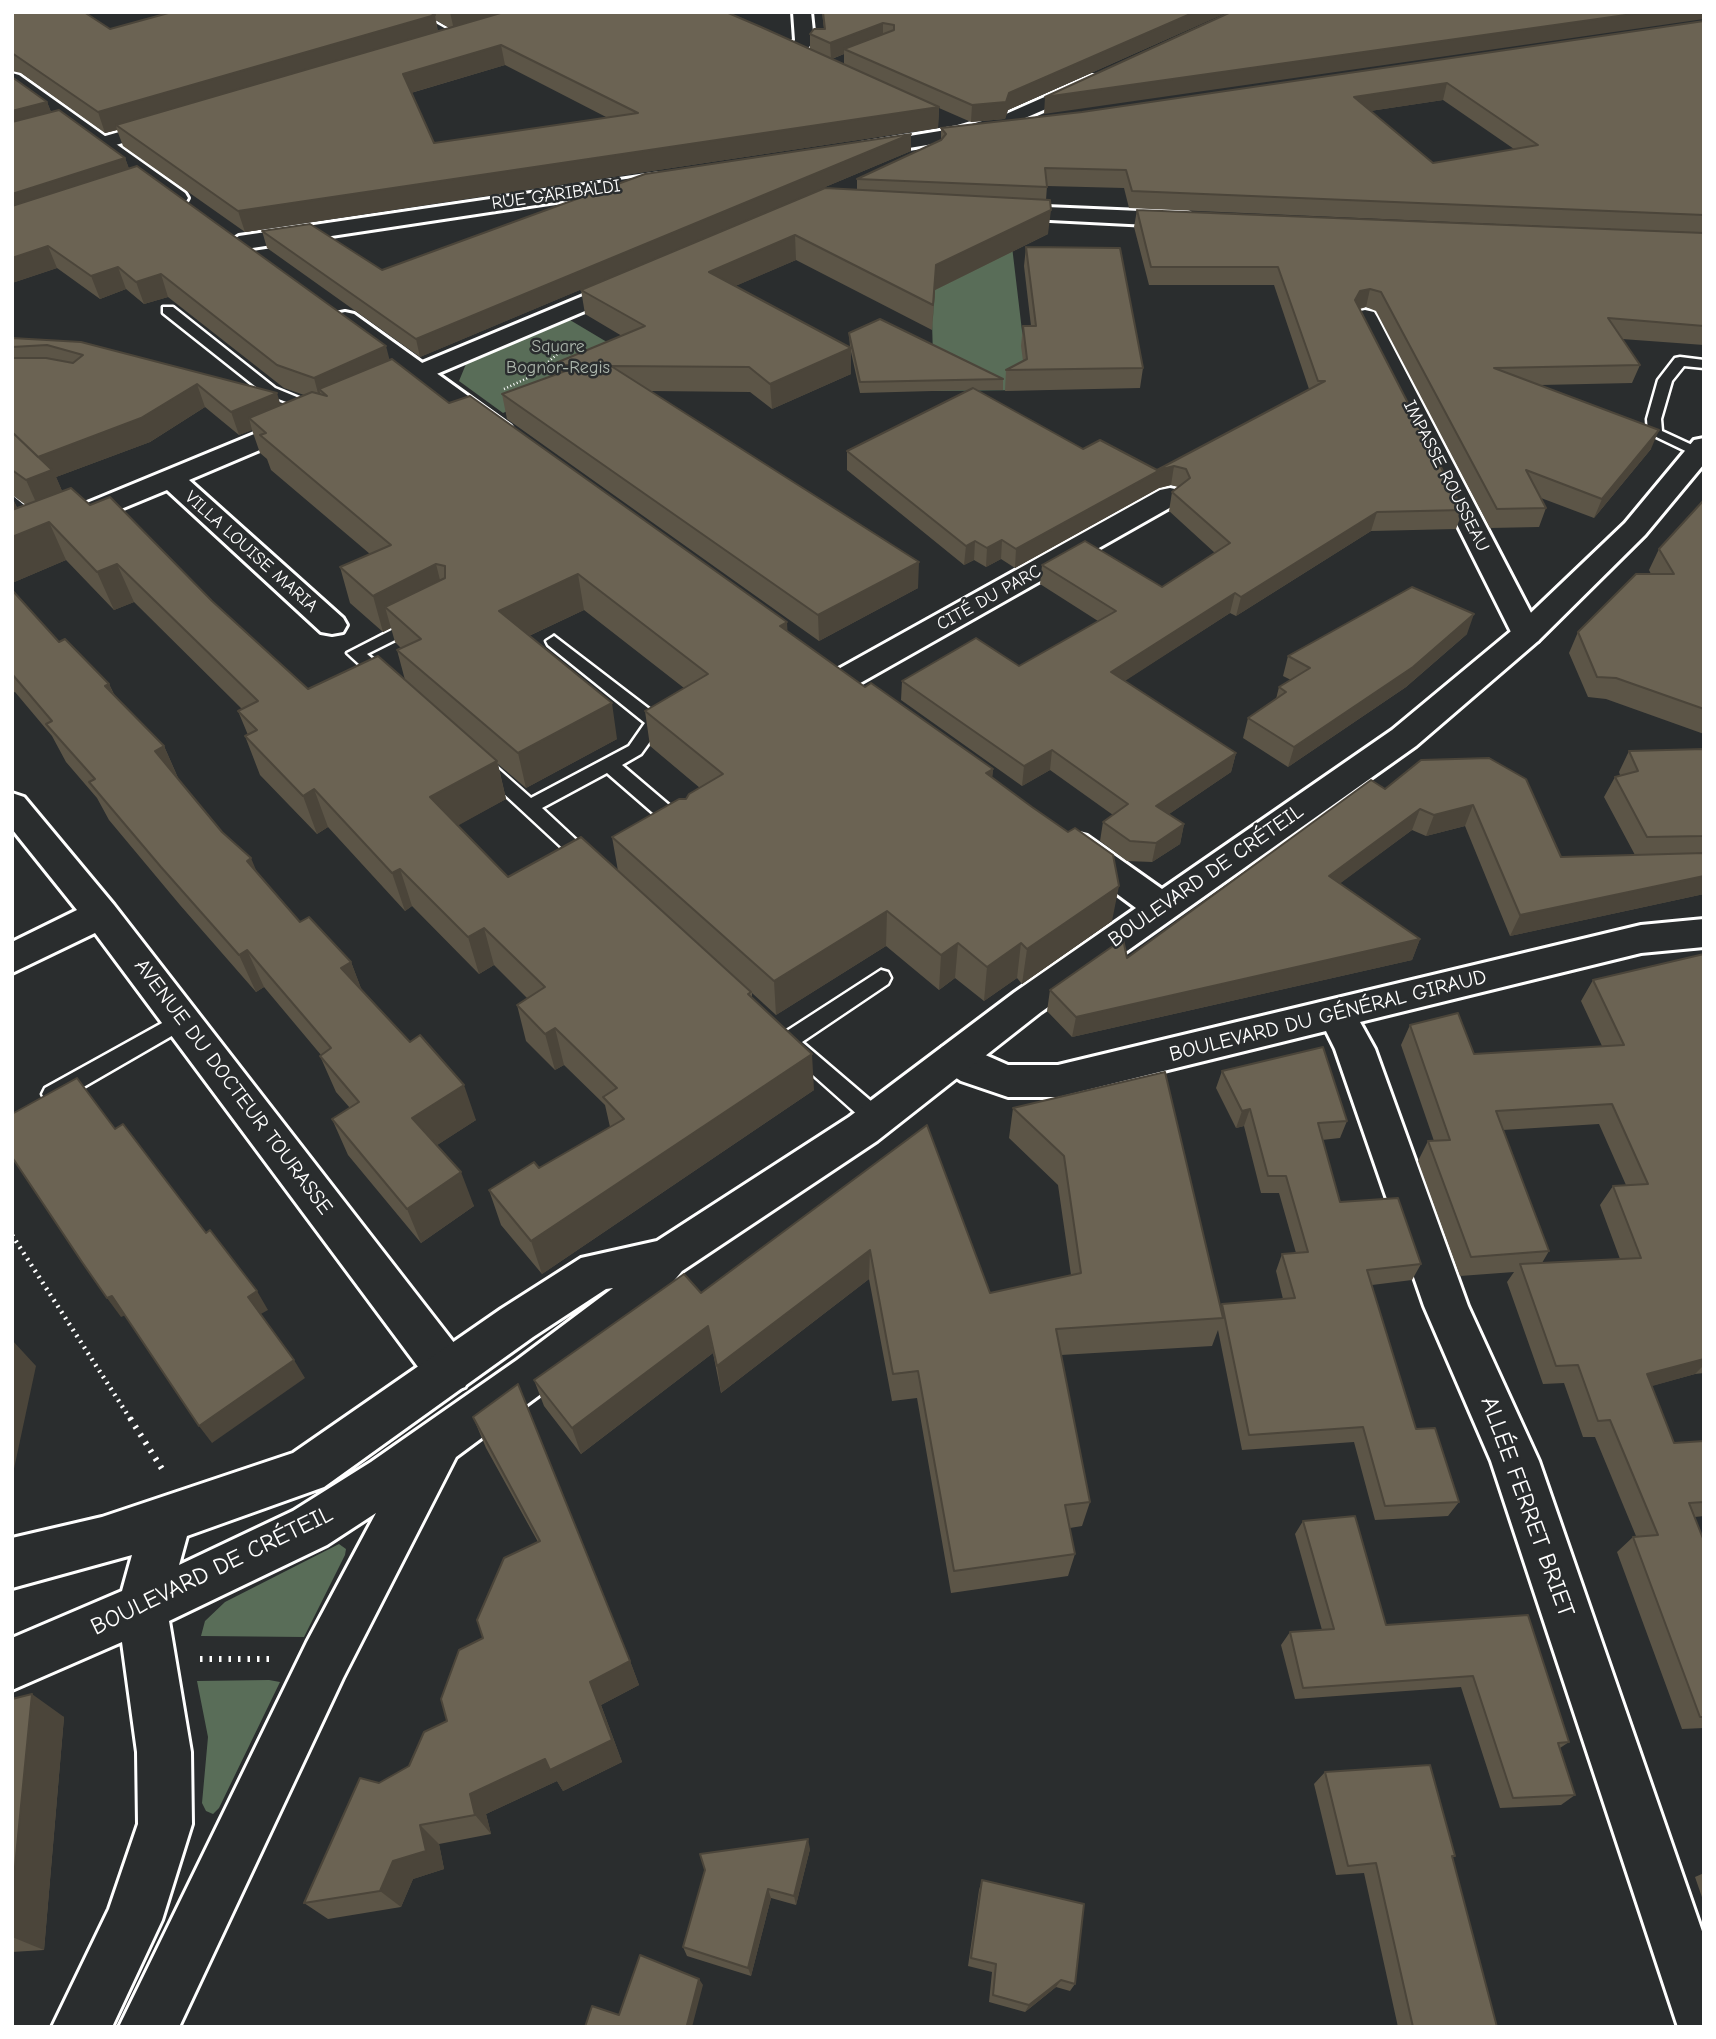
<!DOCTYPE html>
<meta charset="utf-8">
<style>
body{margin:0}
#map{position:relative;width:1716px;height:2039px;overflow:hidden;background:#2a2d2e;font-family:"Comic Neue",sans-serif}
canvas{display:block}
.frame{position:absolute;inset:0;border:14px solid #fff;pointer-events:none}
</style>
<div id="map">
<canvas width="1716" height="2039"></canvas>
<div class="frame"></div>
</div>
<script>
const g = document.querySelector('canvas').getContext('2d');
g.lineJoin = 'round';
function fill(path, color) {
  g.fillStyle = color;
  g.fill(path, 'evenodd');
}
function poly(rows) {
  const path = new Path2D();
  for (const r of rows) {
    path.moveTo(r[0], r[1]);
    for (let i = 2; i < r.length; i += 2) path.lineTo(r[i], r[i + 1]);
  }
  return path;
}
function trace(path, color, width, dash) {
  g.strokeStyle = color;
  g.lineWidth = width;
  g.lineCap = dash ? 'butt' : 'round';
  g.setLineDash(dash || []);
  g.stroke(path);
}
function write(font, color, halo, rows, align = 'center') {
  g.font = font + ' "Comic Neue",sans-serif';
  g.lineWidth = 5;
  g.setLineDash([]);
  g.textBaseline = 'middle';
  g.strokeStyle = halo;
  g.fillStyle = color;
  for (const [text, x, y, turn = 0] of rows) {
    g.save();
    g.translate(x, y);
    g.rotate((+turn || 0) * Math.PI / 180);
    g.textAlign = isNaN(turn) ? turn : align;
    if (halo) g.strokeText(text, 0, 0);
    g.fillText(text, 0, 0);
    g.restore();
  }
}
const green = poly([
 [929,218,1009,221,1029,390,934,391],
 [570,320,632,357,503,413,459,381,466,364],
 [339,1544,346,1549,345,1555,304,1637,201,1636,205,1621,225,1602],
 [269,1680,280,1682,219,1808,213,1814,206,1811,202,1803,208,1737,197,1681]
]);
const pathFar2 = poly([
 [504,389,532,376,562,350]
]);
const pathFar1 = poly([
 [12,1235,131,1420]
]);
const path = poly([
 [130,1418,164,1472],
 [200,1659,272,1659]
]);
const lane = poly([
 [403,12,416,12,462,38,453,40,403,12],
 [163,307,173,307,275,388,328,410,316,413,265,394,163,313,163,307],
 [1680,357,1704,360,1704,368,1684,366,1672,381,1661,419,1662,431,1703,450,1704,455,1698,457,1648,433,1647,419,1658,380,1675,358,1680,357],
 [12,495,47,524,47,530,35,530,12,509,12,495],
 [417,617,423,618,423,626,367,654,394,677,397,681,394,685,382,685,347,653,417,617],
 [554,636,661,718,664,722,641,754,622,765,689,822,691,827,689,832,675,832,607,773,542,808,601,863,598,868,584,868,474,766,471,762,474,758,486,758,531,798,629,746,645,723,548,645,546,641,554,636],
 [881,970,888,972,891,978,888,984,802,1042,885,1113,888,1119,885,1125,877,1128,869,1125,776,1042,779,1036,881,970],
 [182,1012,189,1014,193,1020,189,1026,61,1100,53,1103,45,1100,42,1094,45,1088,182,1012]
]);
const street = poly([
 [793,12,811,12,814,41,801,57,794,59,784,53,795,40,793,12],
 [1092,76,1099,78,1102,82,1099,86,1002,128,999,133,861,156,850,150,861,144,958,128,1006,114,1092,76],
 [171,117,178,119,181,123,178,127,102,149,92,143,95,139,171,117],
 [660,174,668,175,671,180,668,185,239,250,228,243,239,236,660,174],
 [999,205,1188,213,1199,220,1188,227,991,217,988,212,991,207,999,205],
 [631,276,639,278,643,283,639,288,392,393,383,396,374,393,370,388,374,383,631,276],
 [1365,310,1374,312,1377,317,1542,634,1538,641,1527,644,1516,641,1512,634,1353,317,1356,312,1365,310],
 [305,413,314,415,318,421,314,427,189,480,343,618,347,625,343,632,332,634,321,632,167,490,12,554,12,534,305,413],
 [1170,488,1180,490,1184,496,1180,502,855,686,844,689,833,686,828,679,833,672,1160,490,1170,488],
 [12,793,24,797,114,905,465,1357,472,1372,465,1387,449,1393,433,1387,95,933,12,973,12,942,77,910,12,829,12,793],
 [1704,919,1704,947,1641,953,1360,1022,1375,1049,1468,1306,1539,1461,1704,1937,1704,2027,1678,2027,1491,1461,1424,1306,1335,1049,1326,1031,1058,1097,1008,1097,961,1081,942,1069,936,1058,942,1047,956,1042,1008,1065,1058,1065,1641,925,1704,919]
]);
const secondary = poly([
 [12,73,19,75,185,193,188,198,185,203,169,203,12,88,12,73],
 [345,312,354,314,510,426,514,432,510,438,492,438,336,324,333,319,336,314,345,312],
 [1704,438,1704,464,1645,535,1538,641,1416,746,1041,1012,877,1141,682,1271,642,1319,456,1457,343,1678,179,2027,119,2027,307,1642,376,1513,327,1545,169,1621,191,1752,192,1824,162,1920,112,2027,52,2027,109,1909,138,1824,137,1752,122,1642,12,1690,12,1638,122,1591,132,1555,12,1588,12,1538,102,1517,293,1453,501,1309,581,1258,657,1241,849,1117,1015,992,1136,908,1063,854,1058,845,1063,836,1075,833,1087,836,1162,889,1392,730,1516,627,1625,523,1694,440,1704,438],
 [613,1288,517,1360,371,1462,293,1511,179,1565,187,1536,324,1487,533,1337,606,1289,613,1288]
]);
const wall = poly([
 [12,12,110,29,172,12,726,12,810,49,810,34,824,29,822,12,1228,12,1008,110,1005,119,971,122,939,108,938,128,245,232,123,146,117,130,105,133,21,73,12,71],
 [436,20,444,25,450,28,438,32],
 [844,54,844,64,832,59],
 [505,65,608,118,434,143,411,93],
 [1704,21,1704,233,1129,208,1124,188,1047,186,1046,200,1048,234,935,290,932,330,796,260,735,286,850,348,849,333,1003,379,1003,390,976,390,1083,449,1157,470,1309,389,1274,285,1149,285,1134,227,1137,210,1704,233,1704,345,1622,339,1640,365,1632,383,1541,385,1651,449,1594,518,1541,498,1546,508,1539,527,1490,528,1376,311,1366,307,1360,309,1463,510,1456,529,1371,531,1236,616,1230,613,1124,681,1236,753,1231,772,1169,814,1184,824,1180,844,1152,862,1127,861,1100,841,1103,822,1113,815,1050,770,1022,786,901,700,902,681,1019,666,1098,621,1040,584,1042,565,1162,587,1215,553,1169,511,1172,492,1178,487,1171,485,1159,488,1015,568,1001,559,986,567,974,560,964,565,847,470,847,451,969,390,860,393,851,352,851,374,772,409,750,392,651,391,918,588,819,641,507,419,502,394,552,376,551,365,622,336,585,314,581,290,857,190,857,179,941,140,941,128,1082,112],
 [1443,100,1514,149,1433,163,1370,111],
 [47,102,51,112,125,158,129,169,449,403,787,622,787,632,865,687,993,769,992,778,1112,921,1022,984,1017,978,984,1001,955,978,939,990,886,946,776,1015,752,993,752,998,814,1090,542,1274,501,1225,489,1190,539,1168,610,1127,605,1105,564,1065,555,1070,526,1041,517,1005,527,998,494,965,479,974,412,906,405,911,328,827,317,834,260,775,245,736,248,735,238,711,242,709,134,602,114,610,66,560,12,583,12,497,17,508,26,505,12,495,12,338,81,342,281,405,304,395,284,388,168,297,144,304,126,289,100,299,57,268,12,283],
 [205,407,239,435,252,430,260,453,267,459,271,470,370,554,340,567,350,603,383,632,391,628,395,642,401,648,397,650,405,680,308,689,212,601,90,505,62,491,56,477,150,442],
 [584,610,684,688,645,711,650,746,700,788,686,799,612,837,618,871,508,877,458,825,506,799,498,764,526,788,617,739,529,636],
 [911,134,911,151,420,357,267,248,262,231,382,270],
 [1026,247,1143,368,1140,388,1005,391,1006,370,1023,361,1021,346,1023,326,1031,326,1024,266],
 [1704,501,1704,734,1606,699,1588,697,1569,653,1578,632,1651,574,1649,570,1659,549],
 [12,590,59,642,109,684,115,696,164,746,179,780,258,874,300,922,351,962,362,991,476,1120,437,1145,474,1206,421,1243,348,1155,332,1119,350,1108,336,1092,320,1056,321,1055,264,987,256,992,180,905,109,820,97,798,66,762,52,736,15,692,12,693],
 [1467,634,1406,687,1288,767,1243,738,1248,718,1276,699,1279,687,1291,680,1283,676,1288,656],
 [1704,749,1704,894,1510,936,1465,826,1426,836,1412,830,1340,883,1420,939,1412,960,1072,1037,1047,1011,1050,990,1127,958,1385,789,1421,760,1561,857,1635,855,1604,797,1615,777,1620,775,1619,772,1629,751],
 [1704,954,1704,1373,1695,1374,1651,1386,1674,1443,1704,1441,1704,1516,1695,1517,1704,1541,1704,1728,1682,1729,1617,1552,1633,1537,1636,1536,1595,1437,1583,1437,1564,1383,1543,1384,1507,1282,1514,1272,1460,1276,1418,1161,1428,1141,1434,1141,1401,1045,1410,1025,1474,1054,1602,1046,1581,1001,1593,980],
 [1599,1124,1626,1185,1613,1186,1600,1205,1620,1259,1542,1263,1549,1251,1503,1130],
 [1222,1071,1347,1121,1340,1138,1322,1140,1340,1202,1421,1264,1412,1280,1372,1285,1416,1429,1459,1502,1448,1516,1375,1520,1354,1442,1242,1450,1218,1330,1212,1346,1061,1355,1090,1502,1082,1526,1070,1528,1075,1554,1068,1576,951,1593,917,1398,892,1401,869,1279,721,1393,713,1353,581,1454,544,1406,534,1380,701,1293,927,1125,990,1293,1071,1275,1058,1185,1009,1138,1013,1108,1165,1072,1221,1309,1222,1304,1283,1299,1276,1271,1282,1254,1296,1253,1279,1193,1261,1193,1244,1126,1236,1128,1216,1088],
 [473,1417,630,1661,639,1685,601,1705,622,1762,563,1791,557,1781,486,1814,491,1834,439,1844,444,1869,413,1879,401,1907,328,1919,304,1903,379,1783,409,1766,447,1721,483,1638,538,1542,486,1448],
 [1303,1521,1386,1625,1528,1615,1569,1742,1560,1748,1575,1795,1561,1805,1500,1808,1461,1687,1295,1699,1281,1645,1290,1632,1322,1630,1295,1534],
 [12,1699,64,1717,44,1950,12,1952],
 [1325,1772,1455,1856,1452,1858,1497,2027,1398,2027,1364,1873,1336,1875,1314,1784],
 [810,1849,796,1905,771,1898,751,1976,687,1956,683,1947],
 [1704,1873,1704,1903,1695,1877],
 [982,1880,1075,1984,1070,1991,1056,1987,1025,2012,989,2002,992,1972,968,1966,979,1890]
]);
const shadedWall = poly([
 [450,12,515,12,454,30],
 [1195,12,1228,12,1008,110,1005,119,971,122,972,105,1009,93],
 [1647,12,1704,12,1704,19,1044,114,1045,97],
 [435,15,438,35,116,125,117,130,105,133,98,112],
 [883,23,883,40,844,49,844,54,831,59,830,43],
 [501,45,505,65,407,94,403,74],
 [1447,83,1443,100,1350,114,1354,97],
 [47,102,55,122,12,134,12,111],
 [939,107,938,128,245,232,238,211],
 [911,134,911,151,420,357,416,339],
 [125,158,133,179,12,218,12,194],
 [1051,210,1048,234,935,290,932,330,936,265],
 [795,235,796,260,710,297,709,272],
 [48,246,57,268,12,283,12,258],
 [118,267,126,289,100,299,91,276],
 [161,274,168,297,144,304,136,282],
 [1370,289,1366,307,1355,309,1355,300,1360,291],
 [386,346,392,369,327,396,319,389,322,400,320,401,314,378],
 [851,348,851,374,772,409,770,384],
 [197,384,205,407,150,442,56,477,69,507,43,518,26,480,36,457],
 [277,393,284,416,249,418,252,430,239,435,231,412],
 [1659,430,1651,449,1594,518,1602,499],
 [1174,466,1171,485,1159,488,1015,568,1016,549,1162,469],
 [12,497,26,525,12,532],
 [1377,512,1371,531,1236,616,1241,597],
 [49,522,66,560,12,583,12,537],
 [1002,540,1001,559,986,567,987,548],
 [975,541,974,560,964,565,966,546],
 [919,562,918,588,819,641,818,615],
 [117,564,134,602,114,610,97,572],
 [436,564,445,600,385,607,391,628,383,632,373,596],
 [578,574,584,610,507,646,499,611],
 [1235,593,1230,613,1108,692,1111,672],
 [1474,614,1467,634,1406,687,1288,767,1294,747],
 [787,622,789,658,780,626],
 [109,684,127,723,105,686],
 [612,703,617,739,526,788,518,753],
 [164,746,181,785,155,751],
 [1052,750,1050,770,1022,786,1024,766],
 [1236,753,1231,772,1153,825,1156,806],
 [497,761,506,799,441,835,430,797],
 [993,769,989,804,986,773],
 [314,789,328,827,317,834,303,796],
 [1473,805,1465,826,1426,836,1434,815],
 [1420,809,1412,830,1322,897,1329,876],
 [1184,824,1180,844,1152,862,1156,843],
 [251,858,267,896,247,861],
 [400,869,412,906,405,911,392,873],
 [1704,876,1704,894,1510,936,1520,915],
 [1119,886,1112,921,1022,984,1027,949],
 [887,911,886,946,776,1015,774,981],
 [484,928,494,965,479,974,468,937],
 [1420,939,1412,960,1072,1037,1076,1017],
 [958,943,955,978,939,990,941,955],
 [1021,943,1017,978,984,1001,987,967],
 [247,950,264,987,256,992,239,955],
 [351,962,365,999,341,968],
 [555,1028,564,1065,555,1070,545,1034],
 [812,1054,814,1090,542,1274,531,1241],
 [464,1085,476,1120,425,1153,412,1118],
 [1250,1109,1244,1126,1236,1128,1242,1111],
 [461,1172,474,1206,421,1243,407,1209],
 [870,1250,869,1279,721,1393,717,1366],
 [257,1291,268,1310,259,1315,248,1297],
 [112,1296,126,1315,121,1317,107,1298],
 [708,1326,713,1353,581,1454,572,1428],
 [12,1340,36,1366,12,1478],
 [1704,1359,1704,1365,1695,1374,1631,1392,1647,1374],
 [294,1360,305,1378,212,1443,199,1426],
 [630,1661,639,1685,601,1705,622,1762,563,1791,557,1781,486,1814,491,1834,475,1815,470,1794,590,1682],
 [32,1694,64,1717,44,1950,12,1937,12,1897],
 [420,1825,439,1844,444,1869,413,1879,401,1907,380,1891,393,1861],
 [808,1839,810,1849,796,1905,794,1896],
 [768,1889,771,1898,751,1976,748,1968],
 [699,1979,703,1985,692,2027,687,2025],
 [1061,1980,1056,1987,1025,2012,1029,2005]
]);
const building = poly([
 [12,12,84,12,110,29,172,12,429,12,435,15,98,112,12,53,12,12],
 [504,12,726,12,761,27,939,107,238,211,116,125,504,12],
 [501,45,638,113,434,143,403,74,501,45],
 [823,12,1195,12,1009,93,1006,102,972,105,844,49,894,30,894,25,883,23,830,43,810,34,814,29,825,29,823,12],
 [1231,12,1647,12,1045,97,1231,12],
 [1704,21,1704,215,1132,191,1126,170,1045,168,1047,187,857,179,941,140,946,134,941,128,1082,112,1704,21],
 [1447,83,1538,145,1433,163,1354,97,1447,83],
 [12,77,47,102,12,111,12,77],
 [59,110,125,158,12,194,12,122,59,110],
 [911,134,416,339,262,231,310,224,382,270,645,174,911,134],
 [137,166,386,346,314,378,277,365,161,274,136,282,118,267,91,276,48,246,12,258,12,206,137,166],
 [825,188,1050,200,1051,210,936,265,933,305,795,235,709,272,851,348,770,384,749,367,611,366,919,562,818,615,502,394,582,365,551,365,645,326,581,290,825,188],
 [1137,210,1704,233,1704,326,1608,318,1640,365,1494,368,1659,430,1602,499,1526,470,1546,508,1497,509,1381,292,1370,289,1360,291,1355,300,1463,510,1377,512,1241,597,1235,593,1111,672,1236,753,1156,806,1184,824,1156,843,1130,841,1103,822,1128,804,1052,750,1024,766,902,681,976,638,1019,666,1116,611,1042,565,1085,541,1162,587,1230,543,1172,492,1190,478,1186,469,1174,466,1162,469,1016,549,1002,540,987,548,975,541,966,546,847,451,973,388,1083,449,1100,440,1157,470,1325,381,1318,381,1278,267,1151,267,1137,210],
 [1026,247,1120,248,1143,368,1006,370,1027,359,1023,326,1036,326,1026,247],
 [880,319,1003,379,860,382,849,333,880,319],
 [12,338,81,342,277,393,231,412,197,384,141,418,38,457,12,432,12,358,46,358,73,363,83,355,47,345,12,347,12,338],
 [392,359,449,403,470,396,787,622,780,626,865,687,871,683,993,769,986,773,1032,807,1068,832,1075,828,1113,855,1119,886,1027,949,1021,943,987,967,958,943,941,955,887,911,774,981,612,837,679,799,686,799,689,794,723,774,645,711,708,674,578,574,499,611,612,703,518,753,397,650,421,639,385,607,445,578,445,566,436,564,373,596,340,567,391,545,260,435,266,433,249,418,312,392,327,396,319,389,392,359],
 [12,432,52,470,26,480,12,470,12,432],
 [71,488,90,505,110,497,212,601,308,689,378,656,497,761,430,797,508,877,581,837,751,992,748,994,812,1054,531,1241,489,1190,534,1162,539,1168,624,1119,603,1097,617,1088,555,1028,545,1034,517,1005,545,987,484,928,468,937,400,869,392,873,314,789,303,796,245,736,257,730,238,711,258,701,117,564,97,572,49,522,12,537,12,510,71,488],
 [1703,501,1704,501,1704,709,1616,678,1597,677,1578,632,1636,574,1674,574,1659,549,1703,501],
 [1412,587,1474,614,1413,667,1294,747,1248,718,1286,692,1279,687,1310,668,1288,656,1412,587],
 [12,590,59,642,65,639,109,684,105,686,164,746,155,751,222,832,251,858,247,861,300,922,309,917,351,962,341,968,410,1042,420,1035,464,1085,412,1118,461,1172,407,1209,332,1119,359,1102,320,1056,331,1048,247,950,239,955,161,867,89,782,95,779,46,724,52,721,12,674,12,590],
 [1704,749,1704,836,1647,837,1615,777,1638,771,1629,751,1704,749],
 [1489,758,1526,779,1561,857,1704,853,1704,876,1520,915,1473,805,1434,815,1420,809,1329,876,1420,939,1076,1017,1050,990,1123,939,1127,958,1371,780,1385,789,1421,760,1489,758],
 [1704,954,1704,1359,1647,1374,1674,1443,1704,1441,1704,1502,1689,1503,1704,1541,1704,1717,1700,1717,1633,1537,1658,1535,1610,1420,1598,1421,1578,1365,1556,1366,1520,1264,1641,1258,1613,1186,1648,1184,1612,1104,1496,1111,1549,1251,1471,1257,1428,1141,1450,1140,1410,1025,1458,1013,1474,1054,1624,1045,1593,980,1704,954],
 [1323,1047,1347,1121,1318,1123,1340,1202,1398,1198,1421,1264,1367,1270,1416,1429,1435,1428,1459,1502,1385,1506,1363,1427,1249,1435,1222,1304,1295,1298,1282,1254,1308,1252,1286,1176,1268,1176,1250,1109,1242,1111,1222,1071,1323,1047],
 [1165,1072,1223,1318,1056,1329,1090,1502,1065,1505,1075,1554,954,1571,918,1371,893,1374,870,1250,717,1366,708,1326,572,1428,534,1380,684,1274,701,1293,927,1125,990,1293,1081,1273,1064,1156,1013,1108,1165,1072],
 [77,1078,115,1129,123,1124,206,1233,210,1230,257,1291,248,1297,294,1360,199,1426,112,1296,107,1298,82,1262,12,1157,12,1114,77,1078],
 [518,1384,630,1661,590,1682,612,1740,550,1770,545,1759,470,1794,475,1815,420,1825,426,1851,393,1861,380,1891,304,1903,360,1778,379,1783,409,1766,424,1732,447,1721,441,1699,459,1650,483,1638,477,1620,504,1558,540,1541,473,1417,518,1384],
 [1355,1516,1386,1625,1528,1615,1569,1742,1558,1743,1575,1795,1513,1798,1473,1676,1303,1688,1290,1632,1334,1629,1303,1521,1355,1516],
 [32,1694,12,1897,12,1699,32,1694],
 [1430,1765,1455,1856,1452,1856,1497,2027,1413,2027,1376,1863,1348,1866,1325,1772,1430,1765],
 [808,1839,794,1896,768,1889,748,1968,683,1947,705,1870,700,1854,808,1839],
 [982,1880,1084,1904,1075,1984,1061,1980,1029,2005,993,1995,996,1964,971,1958,982,1880],
 [640,1955,699,1979,687,2025,691,2027,585,2027,592,2006,619,2015,640,1955]
]);
const farStreetnames = [
 ["RUE GARIBALDI",556,195,-8],
 ["IMPASSE ROUSSEAU",1446,476,63],
 ["VILLA LOUISE MARIA",251,552,42],
 ["CITÉ DU PARC",989,598,-29]
];
const farParknames = [
 ["Square",558,347],
 ["Bognor-Regis",558,368]
];
const streetNames = [
 ["BOULEVARD DE CRÉTEIL",1206,876,-35],
 ["BOULEVARD DU GÉNÉRAL GIRAUD",1328,1016,-14],
 ["AVENUE DU DOCTEUR TOURASSE",233,1087,53]
];
const nearStreetnames = [
 ["ALLÉE FERRET BRIET",1527,1507,70],
 ["BOULEVARD DE CRÉTEIL",212,1571,-26]
];
fill(green, '#596d58');
trace(lane, '#fff', 5);
trace(street, '#fff', 6);
trace(secondary, '#fff', 6);
trace(pathFar2, '#fff', 2.5, [1, 2.5]);
trace(pathFar1, '#fff', 4.5, [2, 5]);
trace(path, '#fff', 6, [2.5, 7]);
fill(lane, '#2a2d2e');
fill(street, '#2a2d2e');
fill(secondary, '#2a2d2e');
fill(wall, '#5c5547');
fill(shadedWall, '#4b453a');
fill(building, '#6b6353');
trace(building, '#4b453a', 2);
write('18px', '#fff', '#2a2d2e', farStreetnames);
write('18px', '#acb6ac', '#2a2d2e', farParknames);
write('21px', '#fff', '#2a2d2e', streetNames);
write('24px', '#fff', '#2a2d2e', nearStreetnames);
</script>
